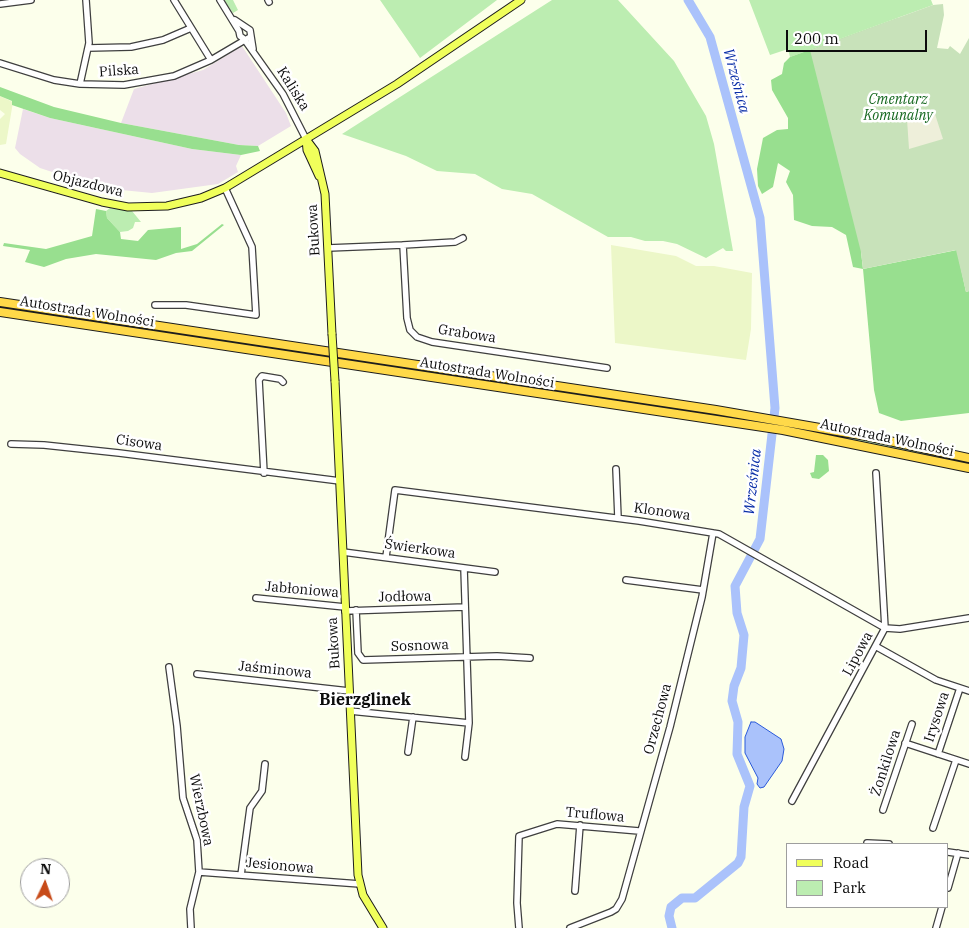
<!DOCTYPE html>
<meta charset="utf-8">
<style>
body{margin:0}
#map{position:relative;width:969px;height:928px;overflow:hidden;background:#fcffeb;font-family:"IBM Plex Serif",serif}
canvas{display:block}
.legend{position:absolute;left:786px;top:843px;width:162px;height:65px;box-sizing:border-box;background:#fff;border:1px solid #9e9e9e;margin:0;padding:6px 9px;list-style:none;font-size:15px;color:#0c0c0c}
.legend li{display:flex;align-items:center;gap:10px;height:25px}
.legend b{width:25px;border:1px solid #9e9e9e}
.north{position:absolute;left:20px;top:858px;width:50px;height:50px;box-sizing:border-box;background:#fff;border:1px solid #9e9e9e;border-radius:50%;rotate:3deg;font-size:14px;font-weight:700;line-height:20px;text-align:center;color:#0c0c0c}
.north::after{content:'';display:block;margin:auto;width:18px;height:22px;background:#c74a18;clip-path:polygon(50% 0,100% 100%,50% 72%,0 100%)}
.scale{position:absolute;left:786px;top:30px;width:141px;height:22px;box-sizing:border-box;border:2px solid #0c0c0c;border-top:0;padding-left:6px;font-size:15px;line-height:18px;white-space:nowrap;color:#0c0c0c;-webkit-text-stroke:4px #fff;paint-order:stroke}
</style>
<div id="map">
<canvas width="969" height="928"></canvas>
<ul class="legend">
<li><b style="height:6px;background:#f0ff5b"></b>Road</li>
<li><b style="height:14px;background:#bcedb1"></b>Park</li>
</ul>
<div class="north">N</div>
<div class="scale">200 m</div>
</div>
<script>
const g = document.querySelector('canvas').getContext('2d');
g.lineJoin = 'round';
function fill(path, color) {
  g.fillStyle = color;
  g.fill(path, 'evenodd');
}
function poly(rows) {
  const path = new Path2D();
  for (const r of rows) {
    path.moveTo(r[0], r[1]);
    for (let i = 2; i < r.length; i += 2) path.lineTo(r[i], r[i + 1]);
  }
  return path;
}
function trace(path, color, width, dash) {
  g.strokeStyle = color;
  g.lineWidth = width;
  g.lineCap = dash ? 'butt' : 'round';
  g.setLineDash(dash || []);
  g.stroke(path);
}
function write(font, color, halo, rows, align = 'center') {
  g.font = font + ' "IBM Plex Serif",serif';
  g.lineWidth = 5;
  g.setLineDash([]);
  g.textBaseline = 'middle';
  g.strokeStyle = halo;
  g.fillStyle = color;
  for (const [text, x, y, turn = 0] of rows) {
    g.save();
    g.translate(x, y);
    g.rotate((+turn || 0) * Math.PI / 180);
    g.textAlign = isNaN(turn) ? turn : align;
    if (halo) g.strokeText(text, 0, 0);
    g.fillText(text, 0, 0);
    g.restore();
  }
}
const industrial = poly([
 [242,46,286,113,291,126,258,146,239,145,121,123,134,89,203,70],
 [23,109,50,118,192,149,241,155,236,166,238,172,218,184,152,193,101,188,40,168,20,154,15,148]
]);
const farmland = poly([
 [0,96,13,102,6,144,0,145,0,119,5,114,0,110],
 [611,245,676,256,696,266,714,266,752,273,751,329,746,360,615,343]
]);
const green = poly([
 [224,0,233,0,238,10,233,13],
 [380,0,497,0,420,58],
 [552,0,618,0,674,61,706,116,714,144,733,251,726,251,723,248,706,258,677,244,663,241,645,241,631,237,608,237,532,194,502,189,475,174,437,171,406,156,342,134],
 [749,0,931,0,933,5,790,57,788,49,770,55],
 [110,208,132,211,141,222,135,222,133,228,128,231,120,232,107,218,106,211],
 [0,305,329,354,329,358,0,309],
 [337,355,764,421,764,424,337,360],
 [784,424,969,460,969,465,783,428]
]);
const forest = poly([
 [898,18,861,252,863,269,957,250,966,292,969,291,969,413,901,421,879,413,874,390,863,269,853,267,846,235,832,227,812,226,794,220,793,195,786,182,790,171,778,163,773,187,762,194,758,186,757,169,763,138,777,130,788,129,788,118,772,90,771,80,782,74,784,63,790,57],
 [0,87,54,107,121,123,239,145,258,146,260,151,241,155,192,149,50,118,12,105,12,101,0,96],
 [96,209,106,211,107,218,120,232,121,239,138,241,148,230,181,227,181,249,197,244,222,224,224,225,192,251,176,253,156,260,96,254,66,259,44,267,25,262,30,250,3,246,4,243,46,249,92,236],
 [816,455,823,455,828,460,829,471,819,479,812,478,810,473,814,472]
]);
const cemetery = poly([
 [943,4,944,15,937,48,948,49,950,46,960,54,969,38,969,291,966,292,956,250,863,269,861,252,810,50,933,5]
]);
const plaza = poly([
 [934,111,943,139,909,149,907,119]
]);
const water = poly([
 [751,722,755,722,781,739,784,749,782,761,764,787,760,788,757,784,758,778,745,753,745,737,751,722]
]);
const river = poly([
 [672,928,669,916,671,907,682,898,695,898,738,863,741,857,744,807,750,786,737,754,738,722,732,701,734,686,741,668,744,635,737,613,735,586,760,539,775,408,760,218,710,37,688,0]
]);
const minor = poly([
 [174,0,211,60],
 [220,0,239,31,240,36,244,39,283,94,306,139],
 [268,0,269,2],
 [0,4,31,0],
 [235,20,250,30,253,49],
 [88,48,131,47,163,40,191,28],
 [0,63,54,80,80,84,124,85,174,76,211,60,250,37],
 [80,84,89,43,86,0],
 [403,245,455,242,463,238],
 [328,248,403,245,407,318,410,330,417,337,432,342,607,368],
 [155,305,186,305,256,315,252,247,225,188],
 [11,444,44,445,119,453,340,481],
 [616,469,618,518],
 [264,473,259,380,262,376,280,379,283,382],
 [343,552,495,572],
 [386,557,395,490,639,521,719,534,885,628,900,629,969,618],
 [464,568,469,723,465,757],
 [626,580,703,590],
 [256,598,345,607],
 [356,610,358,653,363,660,497,656,530,658],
 [345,611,465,607],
 [877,647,936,680,969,691],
 [169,667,177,726,183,798,197,840,199,872,190,909,191,928],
 [197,674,349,691],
 [350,711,469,723],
 [905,743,969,764],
 [408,752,413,717],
 [938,754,960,688],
 [792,801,885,628,876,473],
 [883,810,912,724],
 [933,828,956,760],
 [867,843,889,844],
 [948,852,969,855],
 [199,872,360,884],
 [241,875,250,808,262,791,265,764],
 [948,888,958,853],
 [575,891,580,825],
 [519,928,517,903,519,836,557,824,639,831],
 [570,928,611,912,616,909,622,899,670,727,702,597,713,533],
 [936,928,942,907]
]);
const major = poly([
 [306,139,315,151,325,194,332,334],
 [306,139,307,150,319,176],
 [0,173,102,202,128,207,167,206,201,198,225,188,397,84,521,0],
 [335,381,358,875,363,895,383,928]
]);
const highway = poly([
 [0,302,716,410,866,436,969,458],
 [0,312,783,430,969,468]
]);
const majorBridge = poly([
 [332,334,335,381]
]);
const streetNames = [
 ["Pilska",119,71,-4],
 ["Kaliska",293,89,58],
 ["Objazdowa",88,184,14],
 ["Bukowa",314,230,-93],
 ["Autostrada Wolności",87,312,9],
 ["Grabowa",467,334,9],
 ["Autostrada Wolności",487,373,9],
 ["Autostrada Wolności",887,438,12],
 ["Cisowa",139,443,8],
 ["Klonowa",662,512,8],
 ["Świerkowa",420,549,8],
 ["Jabłoniowa",302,590,5],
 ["Jodłowa",405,597,-1],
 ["Bukowa",334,643,-93],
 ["Sosnowa",420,646,-2],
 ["Lipowa",858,654,-62],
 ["Jaśminowa",275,670,6],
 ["Irysowa",937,717,-72],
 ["Orzechowa",658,719,-75],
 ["Żonkilowa",886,763,-72],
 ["Wierzbowa",201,810,78],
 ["Truflowa",595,815,5],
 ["Jesionowa",280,866,5]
];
const parkNames = [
 ["Cmentarz",898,100],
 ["Komunalny",898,116]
];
const waterNames = [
 ["Wrześnica",736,81,75],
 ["Wrześnica",753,482,-84]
];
const quarterNames = [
 ["Bierzglinek",365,700]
];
fill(industrial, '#ecdfe9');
fill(farmland, '#ecf7c8');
fill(green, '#bcedb1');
fill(forest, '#98df8f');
fill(cemetery, '#c8e2ba');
fill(plaza, '#eeefda');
fill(water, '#aac2fb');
trace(water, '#2b5ad9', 1);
trace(river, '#aac2fb', 9);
trace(minor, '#3f3f3f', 8);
trace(major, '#1d1d1d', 9);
trace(highway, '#1d1d1d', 10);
trace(minor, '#fff', 5.5);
trace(major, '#f0ff5b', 7);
trace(highway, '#ffd949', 8);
trace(majorBridge, '#1d1d1d', 9, []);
trace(majorBridge, '#f0ff5b', 7);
write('14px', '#0c0c0c', '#fff', streetNames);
write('italic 14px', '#176921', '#fff', parkNames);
write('italic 15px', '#0b2fa8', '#fff', waterNames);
write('bold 16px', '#0c0c0c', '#fff', quarterNames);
</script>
